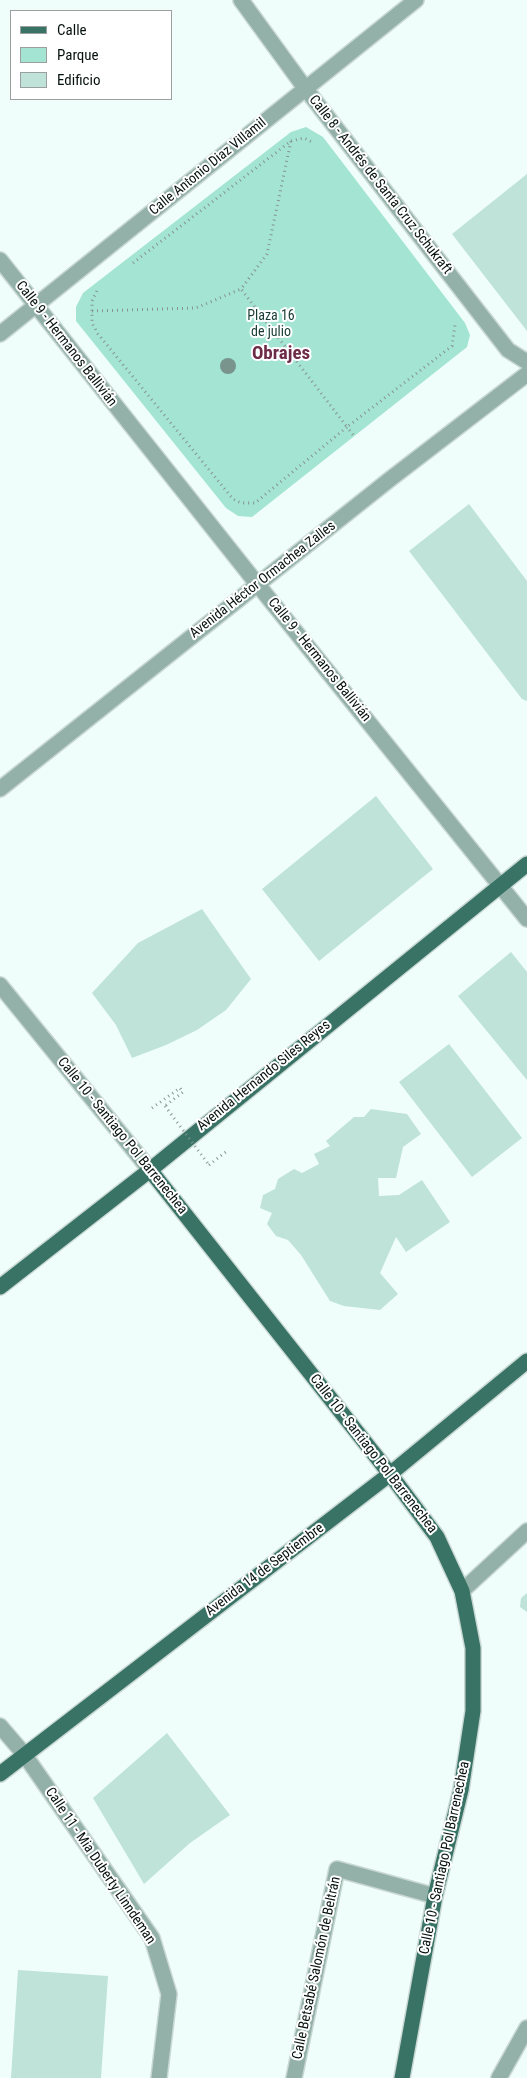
<!DOCTYPE html>
<meta charset="utf-8">
<style>
body{margin:0}
#map{position:relative;width:527px;height:2078px;overflow:hidden;background:#effefa;font-family:"Roboto Condensed",sans-serif}
canvas{display:block}
.legend{position:absolute;left:10px;top:10px;width:162px;height:90px;box-sizing:border-box;background:#fff;border:1px solid #9ba09f;margin:0;padding:6px 9px;list-style:none;font-size:15px;color:#05110e}
.legend li{display:flex;align-items:center;gap:10px;height:25px}
.legend b{width:25px;border:1px solid #9ba09f}
</style>
<div id="map">
<canvas width="527" height="2078"></canvas>
<ul class="legend">
<li><b style="height:6px;background:#387366"></b>Calle</li>
<li><b style="height:14px;background:#a3e4d3"></b>Parque</li>
<li><b style="height:14px;background:#bfe3d9"></b>Edificio</li>
</ul>
</div>
<script>
const g = document.querySelector('canvas').getContext('2d');
g.lineJoin = 'round';
function fill(path, color) {
  g.fillStyle = color;
  g.fill(path, 'evenodd');
}
function poly(rows) {
  const path = new Path2D();
  for (const r of rows) {
    path.moveTo(r[0], r[1]);
    for (let i = 2; i < r.length; i += 2) path.lineTo(r[i], r[i + 1]);
  }
  return path;
}
function trace(path, color, width, dash) {
  g.strokeStyle = color;
  g.lineWidth = width;
  g.lineCap = dash ? 'butt' : 'round';
  g.setLineDash(dash || []);
  g.stroke(path);
}
function write(font, color, halo, rows, align = 'center') {
  g.font = font + ' "Roboto Condensed",sans-serif';
  g.lineWidth = 4;
  g.setLineDash([]);
  g.textBaseline = 'middle';
  g.strokeStyle = halo;
  g.fillStyle = color;
  for (const [text, x, y, turn = 0] of rows) {
    g.save();
    g.translate(x, y);
    g.rotate((+turn || 0) * Math.PI / 180);
    g.textAlign = isNaN(turn) ? turn : align;
    if (halo) g.strokeText(text, 0, 0);
    g.fillText(text, 0, 0);
    g.restore();
  }
}
const green = poly([
 [306,127,323,137,465,323,470,335,467,347,252,517,238,516,226,508,76,321,76,307,83,293,291,132]
]);
const building = poly([
 [527,174,527,331,452,234],
 [469,504,527,581,527,701,522,699,409,551],
 [376,796,433,869,319,961,262,889],
 [202,909,251,979,226,1010,197,1030,166,1045,132,1058,116,1025,92,993,138,943],
 [511,952,527,972,527,1080,458,996],
 [449,1044,522,1138,472,1177,399,1082],
 [371,1109,407,1114,421,1134,403,1147,396,1178,378,1178,379,1196,399,1195,422,1180,450,1222,406,1252,396,1237,380,1273,398,1294,380,1310,344,1306,330,1301,301,1255,288,1240,276,1236,267,1224,272,1213,260,1208,263,1195,275,1189,278,1179,294,1169,302,1173,319,1164,314,1154,330,1146,326,1141,354,1117,364,1117],
 [527,1593,527,1612,520,1607,521,1598],
 [167,1733,230,1815,190,1843,144,1884,93,1798],
 [18,1970,108,1976,101,2078,11,2078]
]);
const path = poly([
 [291,141,304,138,314,143],
 [133,263,291,141,267,254,241,289,347,427,452,346,455,325],
 [97,291,92,301,92,323,98,334,233,499,241,503,255,503,347,427,354,436],
 [92,311,196,308,241,289],
 [152,1108,180,1088,183,1092,165,1106],
 [209,1165,227,1151]
]);
const minor = poly([
 [241,0,305,88,508,350,527,362],
 [0,260,258,585,527,919],
 [0,334,416,0],
 [0,789,389,480,527,374],
 [0,985,150,1170],
 [462,1591,527,1531],
 [0,1726,24,1754,152,1938,169,1994,159,2078],
 [294,2078,337,1869,435,1896],
 [499,2078,527,2028]
]);
const major = poly([
 [150,1170,390,1474,437,1537,462,1591,473,1648,473,1711,461,1790,435,1896,402,2078],
 [0,1287,150,1170,527,864],
 [0,1774,390,1474,527,1361]
]);
const pathBridge = poly([
 [165,1106,209,1165]
]);
const trees = [
 [228,366]
];
const streetNames = [
 ["Calle Antonio Diaz Villamil",208,167,-39],
 ["Calle 8 - Andrés de Santa Cruz Schukraft",380,185,52],
 ["Calle 9 - Hermanos Ballivián",66,344,52],
 ["Avenida Héctor Ormachea Zalles",263,580,-38],
 ["Calle 9 - Hermanos Ballivián",319,660,51],
 ["Avenida Hernando Siles Reyes",264,1076,-39],
 ["Calle 10 - Santiago Pol Barrenechea",122,1136,51],
 ["Calle 10 - Santiago Pol Barrenechea",373,1454,52],
 ["Avenida 14 de Septiembre",265,1570,-37],
 ["Calle 10 - Santiago Pol Barrenechea",445,1858,-78],
 ["Calle 11 - Mia Duberty Linndeman",100,1866,56],
 ["Calle Betsabé Salomón de Beltrán",317,1968,-78]
];
const parkNames = [
 ["Plaza 16",271,316],
 ["de julio",271,332]
];
const districtNames = [
 ["Obrajes",281,354]
];
fill(green, '#a3e4d3');
fill(building, '#bfe3d9');
trace(minor, '#cad8d4', 18);
trace(major, '#cad8d4', 18);
trace(path, '#879491', 3, [1, 4]);
trace(minor, '#93b1a8', 15);
trace(major, '#387366', 15);
trace(pathBridge, '#879491', 3, [1, 4]);
g.fillStyle = '#79938d';
for (const [x, y] of trees) {
  g.beginPath();
  g.arc(x, y, 8, 0, 2 * Math.PI);
  g.fill();
}
write('14px', '#05110e', '#fff', streetNames);
write('14px', '#183b33', '#fff', parkNames);
write('bold 19px', '#6e2b47', '#fff', districtNames);
</script>
